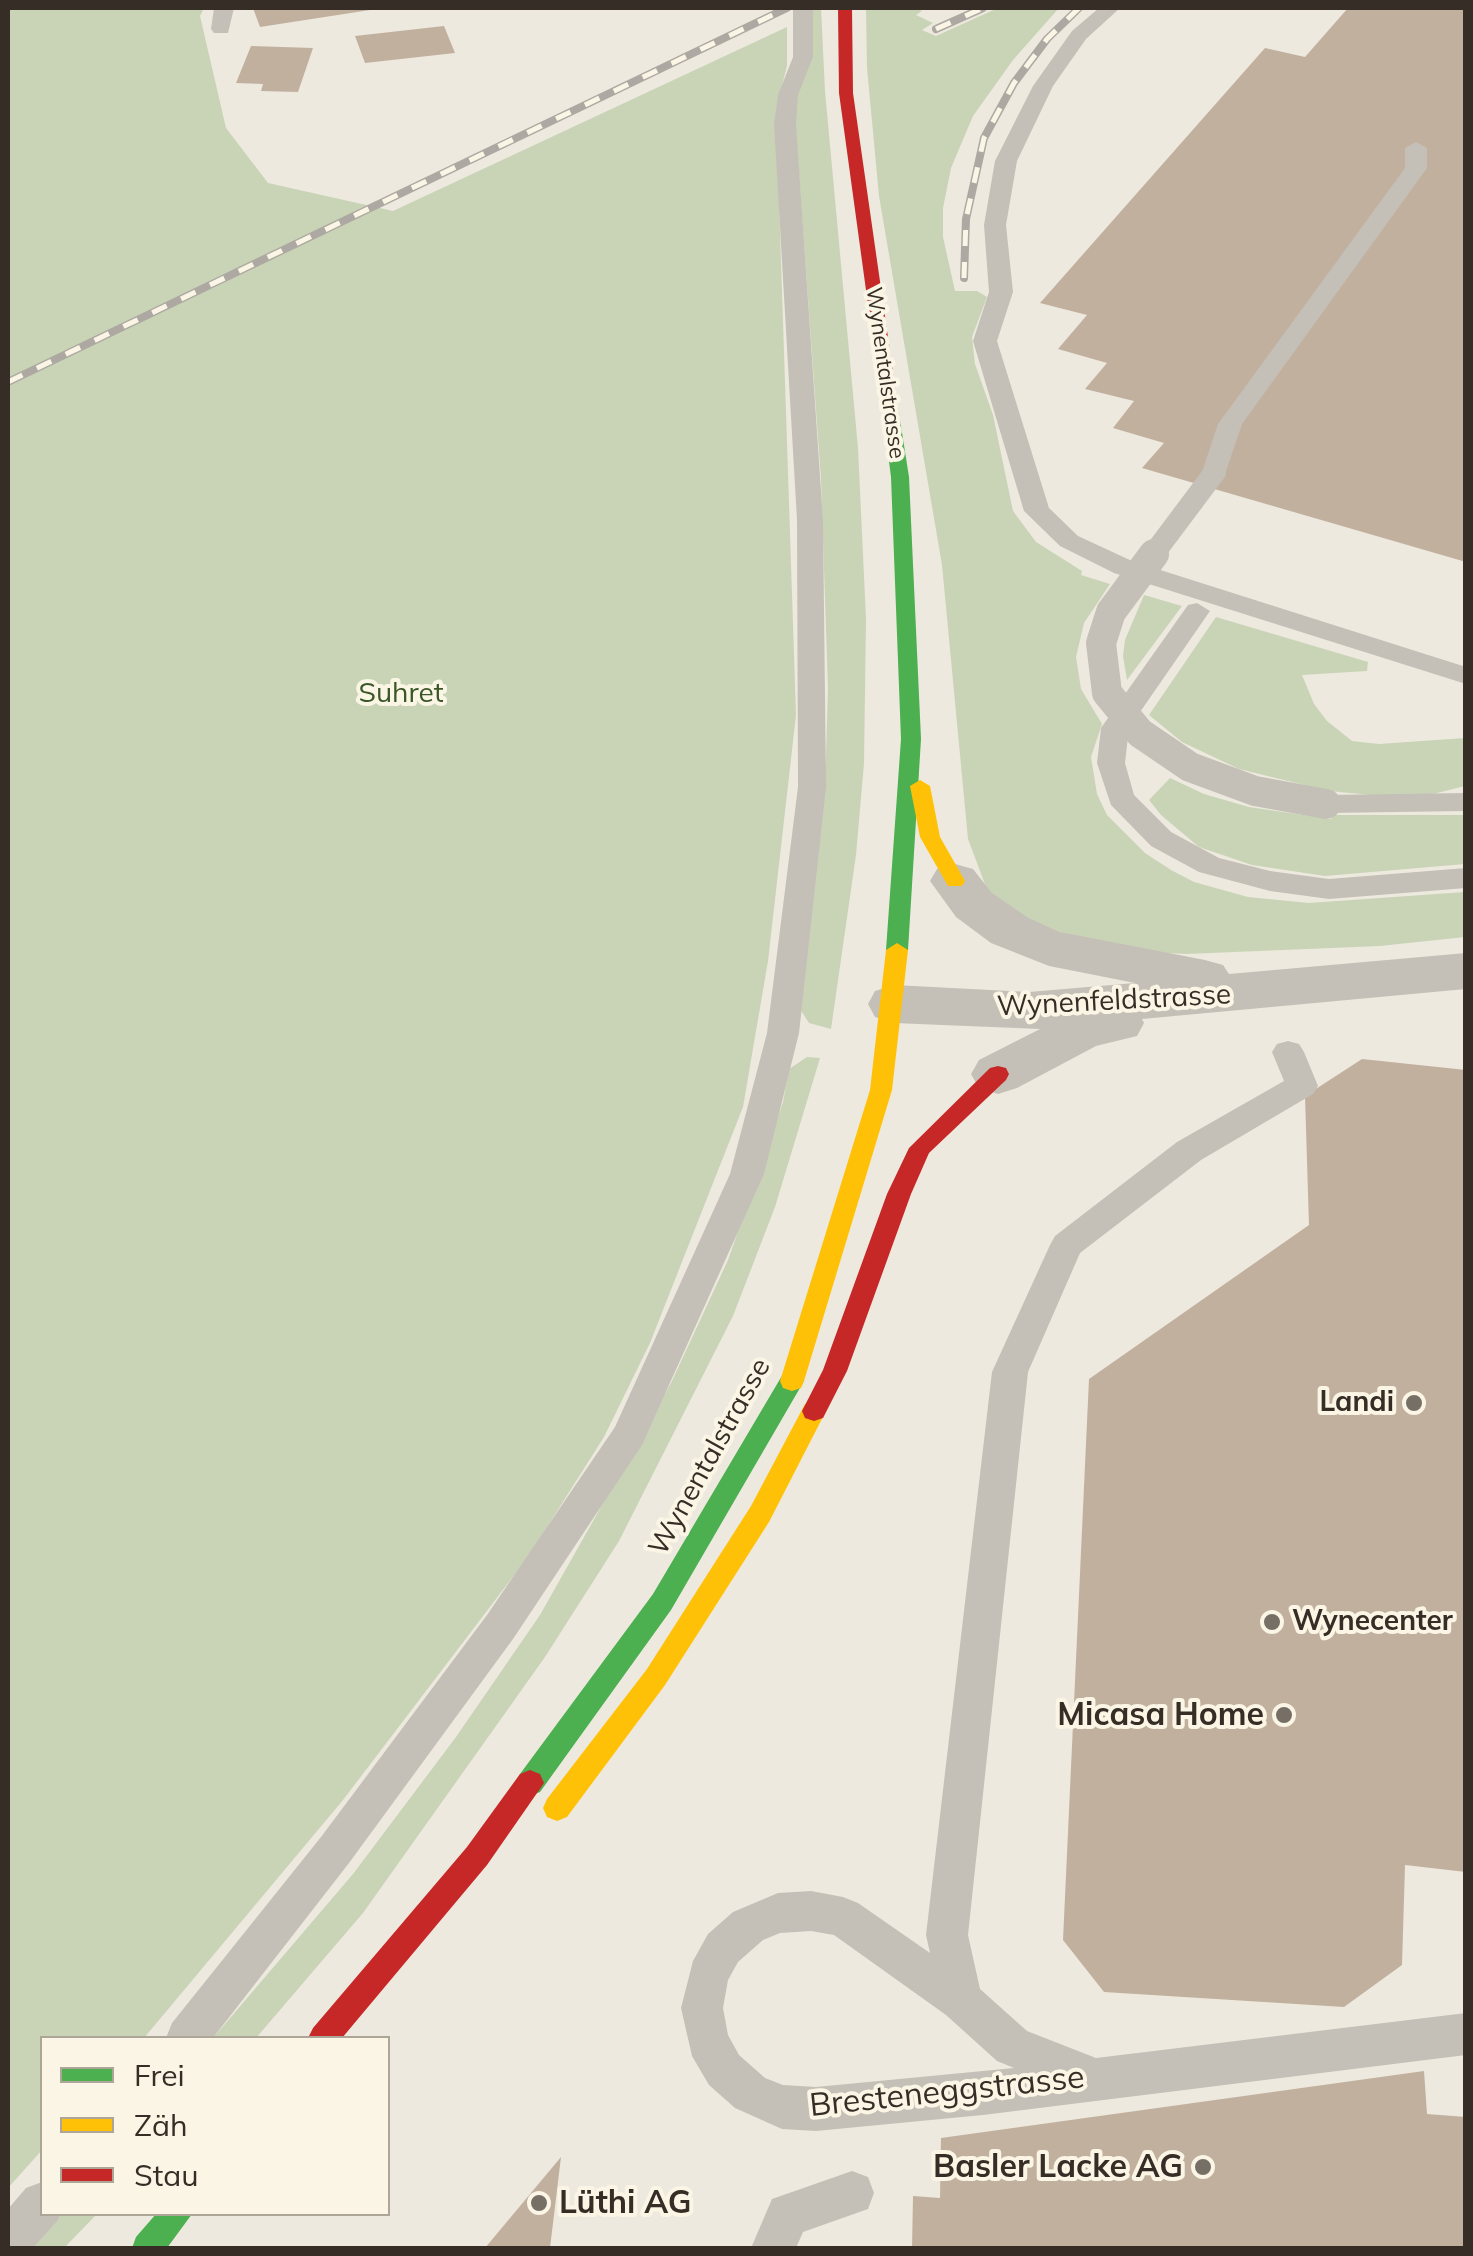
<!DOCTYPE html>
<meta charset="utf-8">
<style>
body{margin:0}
#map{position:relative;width:1473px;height:2256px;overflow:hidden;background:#ede9de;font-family:Mulish,sans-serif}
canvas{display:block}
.frame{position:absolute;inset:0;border:10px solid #362e26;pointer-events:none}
.legend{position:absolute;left:40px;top:2036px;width:350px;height:180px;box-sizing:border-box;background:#faf5e4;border:2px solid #aca598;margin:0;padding:12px 18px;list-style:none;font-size:30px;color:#362e26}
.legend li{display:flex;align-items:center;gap:20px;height:50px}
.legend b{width:50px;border:2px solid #aca598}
</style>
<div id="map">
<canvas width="1473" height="2256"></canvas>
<div class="frame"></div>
<ul class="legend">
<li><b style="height:12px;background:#4caf50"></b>Frei</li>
<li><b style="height:12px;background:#ffc107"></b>Zäh</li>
<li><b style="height:12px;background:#c62828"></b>Stau</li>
</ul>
</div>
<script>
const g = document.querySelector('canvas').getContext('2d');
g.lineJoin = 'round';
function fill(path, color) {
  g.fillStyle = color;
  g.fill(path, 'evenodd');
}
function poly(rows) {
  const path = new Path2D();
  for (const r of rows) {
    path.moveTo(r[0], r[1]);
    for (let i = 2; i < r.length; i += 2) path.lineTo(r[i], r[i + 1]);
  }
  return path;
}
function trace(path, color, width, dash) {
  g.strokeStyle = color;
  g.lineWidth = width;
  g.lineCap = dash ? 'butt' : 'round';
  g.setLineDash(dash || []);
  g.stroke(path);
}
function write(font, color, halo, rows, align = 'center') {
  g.font = font + ' Mulish,sans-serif';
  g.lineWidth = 8;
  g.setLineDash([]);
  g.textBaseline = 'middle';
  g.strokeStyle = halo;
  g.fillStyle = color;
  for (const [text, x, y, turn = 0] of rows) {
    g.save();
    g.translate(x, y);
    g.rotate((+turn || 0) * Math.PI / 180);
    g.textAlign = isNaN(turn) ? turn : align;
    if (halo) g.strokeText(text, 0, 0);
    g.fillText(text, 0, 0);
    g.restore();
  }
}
const green = poly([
 [8,8,204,8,200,16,226,128,268,183,393,211,787,27,787,66,776,110,796,715,768,961,743,1107,650,1343,604,1437,528,1557,343,1800,144,2038,42,2038,42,2150,8,2188],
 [812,8,821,8,825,91,858,448,866,619,864,763,856,855,831,1029,809,1023,800,1009,826,756,828,689,821,479,794,105],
 [866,8,914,8,922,11,916,15,933,23,922,30,936,36,998,8,1059,8,1013,60,973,116,951,168,943,208,943,237,955,291,977,291,987,297,972,337,975,364,993,415,1013,511,1036,542,1082,571,1081,575,1110,584,1084,623,1076,657,1081,689,1102,724,1091,757,1097,794,1107,815,1145,853,1171,870,1194,882,1248,897,1309,903,1465,892,1465,937,1380,946,1186,954,1129,951,1091,946,1004,907,986,887,968,839,942,565,879,196,867,68],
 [1144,595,1182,606,1127,680,1123,656,1125,640],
 [1216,617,1368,662,1367,671,1302,675,1314,704,1327,721,1352,741,1379,744,1465,738,1465,786,1433,794,1382,796,1329,791,1239,769,1182,742,1149,715],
 [1170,778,1204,794,1249,807,1331,819,1332,815,1465,815,1465,864,1325,876,1252,865,1199,847,1161,815,1149,800],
 [807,1057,820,1058,775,1207,733,1316,619,1541,545,1657,363,1913,256,2038,213,2038,353,1874,456,1737,540,1615,671,1383,728,1260,783,1102,789,1069],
 [55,2214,97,2214,64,2248,22,2248]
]);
const building = poly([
 [253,8,370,8,370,10,260,27],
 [1348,8,1466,8,1466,562,1142,468,1164,443,1113,428,1134,401,1085,389,1107,363,1058,349,1087,315,1040,303,1265,48,1305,57],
 [444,26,455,53,365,63,355,36],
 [251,46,313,48,298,92,261,91,263,84,236,83],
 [1362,1059,1466,1070,1466,1872,1405,1865,1402,1965,1344,2007,1104,1992,1063,1940,1089,1379,1309,1225,1305,1096],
 [1424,2071,1427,2114,1466,2117,1466,2248,912,2248,913,2196,940,2198,941,2138],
 [561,2157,550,2248,485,2248]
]);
const lane = poly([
 [214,8,234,8,228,33,214,33,211,29,214,8],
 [793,8,813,8,813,57,798,95,796,124,823,520,826,787,799,1033,764,1174,642,1445,513,1639,349,1863,213,2038,166,2038,172,2023,321,1837,487,1615,615,1427,730,1174,767,1033,798,787,797,520,774,124,778,95,793,57,793,8],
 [1099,8,1120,8,1086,39,1053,86,1017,161,1006,225,1013,292,997,341,1049,508,1078,536,1132,561,1466,667,1466,684,1114,573,1060,546,1024,511,973,341,989,292,984,225,995,161,1033,86,1072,31,1099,8],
 [1416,142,1427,148,1427,168,1242,424,1224,477,1206,477,1202,472,1218,424,1405,168,1405,148,1416,142],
 [1197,603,1210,611,1129,728,1125,763,1134,795,1171,832,1219,858,1270,871,1329,879,1466,868,1466,888,1329,899,1270,891,1199,872,1151,846,1111,805,1097,763,1101,728,1188,605,1197,603],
 [1466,793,1466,811,1326,813,1316,811,1312,804,1316,797,1326,795,1466,793],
 [1288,1041,1299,1044,1304,1052,1318,1086,1313,1094,1201,1160,1080,1253,1028,1372,968,1935,980,1989,1027,2031,1096,2058,1466,2013,1466,2055,983,2115,816,2131,782,2129,735,2108,709,2085,692,2056,681,2008,693,1961,708,1934,733,1912,778,1893,811,1891,843,1897,858,1903,930,1953,926,1935,992,1372,1050,1245,1055,1236,1177,1142,1284,1081,1272,1052,1277,1044,1288,1041],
 [811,1931,834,1935,946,2015,997,2061,1014,2068,816,2087,783,2085,765,2078,739,2055,728,2035,723,2008,728,1980,738,1962,763,1940,780,1933,811,1931],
 [852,2171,868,2177,874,2193,868,2209,803,2232,796,2248,751,2248,772,2199,852,2171],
 [42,2182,42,2214,60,2214,58,2220,33,2248,8,2248,8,2209,26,2188,42,2182]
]);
const street = poly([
 [955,864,973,869,992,893,1027,917,1060,932,1205,960,1223,965,1229,974,1466,953,1466,989,1142,1019,1144,1023,1137,1036,1096,1046,1017,1088,998,1094,979,1088,971,1074,979,1060,1040,1029,894,1023,875,1017,868,1004,875,991,894,985,1029,992,1135,983,1049,966,991,943,956,917,930,881,937,869,955,864]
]);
const fast = poly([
 [890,402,898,407,909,477,921,739,908,950,897,957,886,950,901,739,891,477,882,407,890,402],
 [792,1371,801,1374,804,1381,671,1610,540,1792,530,1796,520,1792,516,1783,520,1774,653,1594,783,1374,792,1371],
 [156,2214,192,2214,167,2248,132,2248,136,2237,156,2214]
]);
const slow = poly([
 [920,780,930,786,940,837,965,881,962,886,948,886,920,837,910,786,920,780],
 [897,943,908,950,892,1090,804,1381,801,1388,792,1391,783,1388,780,1381,870,1090,886,950,897,943],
 [814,1401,823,1404,826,1411,769,1522,665,1685,567,1817,557,1821,547,1817,543,1808,547,1799,647,1669,751,1506,805,1404,814,1401]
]);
const jam = poly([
 [838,8,852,8,853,93,898,407,890,412,882,407,839,93,838,8],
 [998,1066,1006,1068,1009,1074,1006,1080,929,1153,911,1194,847,1371,823,1418,814,1421,805,1418,802,1411,823,1370,887,1194,909,1148,990,1068,998,1066],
 [530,1770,540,1774,544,1783,487,1865,342,2038,308,2038,313,2028,467,1847,520,1774,530,1770]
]);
const rail = poly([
 [936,29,983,8],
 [964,278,966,219,984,138,1014,83,1047,39,1079,8],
 [8,382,787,8]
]);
const laneBridgeFar1 = poly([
 [1152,556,1215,472]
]);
const laneBridge = poly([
 [1154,554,1111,612,1101,643,1107,693,1140,733,1190,767,1255,791,1326,804]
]);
const markers = [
 [1414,1403,10,"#766f66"],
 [1272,1622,10,"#766f66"],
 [1284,1715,10,"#766f66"],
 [1203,2167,10,"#766f66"],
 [539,2203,10,"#766f66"]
];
const farStreetnames = [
 ["Wynentalstrasse",885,373,82]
];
const parkNames = [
 ["Suhret",401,694]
];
const streetNames = [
 ["Wynenfeldstrasse",1114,1001,-3],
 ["Wynentalstrasse",710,1457,-61]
];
const poiNames = [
 ["Landi",1394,1403],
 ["Wynecenter",1292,1622,"left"]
];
const nearPoinames = [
 ["Micasa Home",1264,1715],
 ["Basler Lacke AG",1183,2167],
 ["Lüthi AG",559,2203,"left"]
];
const nearStreetnames = [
 ["Bresteneggstrasse",947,2092,-6]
];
fill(green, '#c9d4b7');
fill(building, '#c2b09f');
fill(lane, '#c5c0b7');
fill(street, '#c5c0b7');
fill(fast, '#4caf50');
fill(slow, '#ffc107');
fill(jam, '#c62828');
trace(rail, '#ada9a2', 8);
trace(rail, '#faf5e4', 5, [16]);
trace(laneBridgeFar1, '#c5c0b7', 22);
trace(laneBridge, '#c5c0b7', 30);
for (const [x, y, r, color] of markers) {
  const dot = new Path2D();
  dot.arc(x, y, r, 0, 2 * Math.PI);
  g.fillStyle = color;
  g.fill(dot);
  trace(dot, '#faf5e4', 4);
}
write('22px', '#362e26', '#faf5e4', farStreetnames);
write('28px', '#3b5628', '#faf5e4', parkNames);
write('28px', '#362e26', '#faf5e4', streetNames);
write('bold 28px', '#362e26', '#faf5e4', poiNames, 'right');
write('bold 32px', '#362e26', '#faf5e4', nearPoinames, 'right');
write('32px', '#362e26', '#faf5e4', nearStreetnames);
</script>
